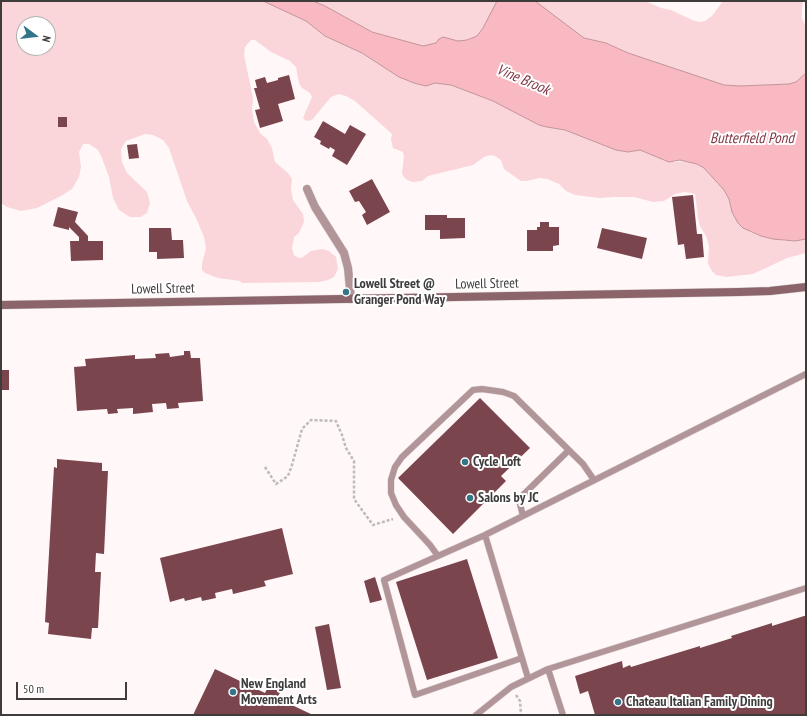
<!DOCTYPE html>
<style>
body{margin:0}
#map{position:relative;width:807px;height:716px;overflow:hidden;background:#fff7f8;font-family:"PT Sans Narrow",sans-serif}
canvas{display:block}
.frame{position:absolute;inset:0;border:2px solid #3f3c3c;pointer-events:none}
.north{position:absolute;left:16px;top:16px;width:40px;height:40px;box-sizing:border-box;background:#fff;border:1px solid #b2b1b1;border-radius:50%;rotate:105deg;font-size:11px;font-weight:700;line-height:16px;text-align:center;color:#3f3c3c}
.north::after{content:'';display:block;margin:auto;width:14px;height:18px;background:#347588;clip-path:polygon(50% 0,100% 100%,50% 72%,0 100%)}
.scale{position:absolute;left:16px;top:682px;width:111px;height:18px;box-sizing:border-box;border:2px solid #3f3c3c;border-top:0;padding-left:5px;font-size:12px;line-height:14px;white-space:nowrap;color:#3f3c3c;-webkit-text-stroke:3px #fff;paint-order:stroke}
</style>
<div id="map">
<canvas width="807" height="716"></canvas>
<div class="frame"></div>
<div class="north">N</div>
<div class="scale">50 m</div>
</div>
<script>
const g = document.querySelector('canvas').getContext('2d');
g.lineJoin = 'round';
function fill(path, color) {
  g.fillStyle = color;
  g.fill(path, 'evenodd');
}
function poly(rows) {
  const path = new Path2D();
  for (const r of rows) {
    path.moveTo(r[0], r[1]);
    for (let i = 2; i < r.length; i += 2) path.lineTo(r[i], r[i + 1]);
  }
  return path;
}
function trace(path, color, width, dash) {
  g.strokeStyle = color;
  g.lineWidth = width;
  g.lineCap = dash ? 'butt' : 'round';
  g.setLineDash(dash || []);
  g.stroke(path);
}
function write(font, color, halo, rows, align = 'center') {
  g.font = font + ' "PT Sans Narrow",sans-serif';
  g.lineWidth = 4;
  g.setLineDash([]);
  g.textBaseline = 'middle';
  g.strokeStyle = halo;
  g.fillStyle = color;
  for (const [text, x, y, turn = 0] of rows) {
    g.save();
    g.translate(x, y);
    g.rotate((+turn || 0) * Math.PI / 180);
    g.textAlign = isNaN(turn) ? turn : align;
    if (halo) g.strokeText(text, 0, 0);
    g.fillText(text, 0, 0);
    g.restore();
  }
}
const green = poly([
 [1,1,263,1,306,21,325,36,362,53,399,77,414,83,430,85,435,83,442,83,451,85,493,101,539,125,547,127,565,130,616,150,628,152,640,150,664,160,674,162,686,161,697,164,704,168,724,190,729,199,732,212,750,232,761,236,786,241,795,241,806,239,806,253,787,258,753,274,726,277,716,275,712,271,708,264,709,246,706,236,700,226,698,218,695,194,691,193,684,192,675,194,664,201,653,202,634,197,613,197,600,198,575,195,566,191,559,184,547,179,539,178,527,181,521,181,504,169,501,160,495,156,490,155,484,157,473,165,428,176,422,181,413,182,407,180,403,176,402,172,404,157,403,152,393,148,391,139,392,134,355,101,346,96,339,94,331,97,312,120,306,121,303,118,312,97,310,93,302,88,299,83,296,67,290,61,271,52,255,40,251,40,245,47,244,55,253,98,252,109,254,122,260,133,267,139,272,148,275,162,288,173,292,179,291,189,293,200,303,214,304,222,299,233,294,237,292,248,294,255,299,258,303,257,311,251,316,250,323,249,329,251,336,257,338,269,334,277,328,280,319,282,242,283,240,281,218,278,205,273,202,270,202,264,206,248,204,237,197,220,187,201,169,148,163,140,153,135,145,134,126,141,121,149,122,162,127,173,147,192,150,203,147,213,140,217,130,217,119,210,113,198,109,177,102,158,98,150,89,144,83,144,79,152,81,167,79,177,72,189,61,196,37,208,21,211,7,207,1,203],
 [24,24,48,24,48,48,24,48],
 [313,1,645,1,661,8,671,10,692,20,699,22,705,21,712,16,723,1,803,1,802,8,802,18,806,27,806,73,796,82,789,84,740,86,724,85,628,53,606,43,584,38,483,28,477,36,467,40,461,41,536,41,423,46,372,32,325,6]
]);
const water = poly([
 [263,1,313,1,325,6,372,32,423,46,436,43,439,39,443,37,458,41,467,40,477,36,483,28,497,1,535,1,584,38,606,43,628,53,724,85,740,86,789,84,796,82,806,73,806,239,795,241,773,239,761,236,743,228,738,223,732,212,729,199,724,190,704,168,697,164,680,160,669,162,640,150,628,152,616,150,565,130,547,127,539,125,493,101,451,85,435,83,426,86,414,83,399,77,362,53,325,36,306,21,263,1]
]);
const building = poly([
 [289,75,295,99,278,104,283,121,260,128,255,110,260,109,254,88,257,88,255,80,265,77,267,83,278,80,278,78],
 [58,117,67,117,67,127,58,127],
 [323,121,345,134,350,125,366,134,347,165,332,156,335,150,330,147,329,149,320,144,321,141,314,137],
 [137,144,139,158,129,159,127,145],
 [372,179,390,212,367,225,362,215,366,212,359,201,355,202,349,191],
 [693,195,697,234,702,234,704,257,686,259,684,244,678,245,672,197],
 [58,207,78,212,75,222,88,236,88,241,103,241,103,260,71,261,70,241,79,241,79,237,69,227,69,230,53,226],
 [425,215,447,215,447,218,465,218,465,238,440,239,440,230,425,230],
 [540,222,549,222,549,227,559,227,559,245,553,246,553,251,527,251,527,230,537,230,537,227,540,227],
 [149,228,171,228,172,240,183,240,184,258,157,259,157,252,149,252],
 [602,228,647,238,642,259,597,248],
 [184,351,190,351,191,358,200,358,203,401,178,403,179,408,167,409,166,403,152,404,153,412,133,414,133,408,117,409,118,413,108,414,107,409,77,411,74,367,86,366,85,359,135,355,135,359,156,358,155,354,169,353,170,357,184,355],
 [1,370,9,370,9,390,1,390],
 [480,398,530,448,501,476,506,481,453,534,398,478],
 [57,459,102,463,102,471,108,471,104,554,96,553,95,572,101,572,98,628,92,628,91,639,48,634,49,623,45,622,54,467,57,468],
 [282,528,293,574,264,581,266,586,233,594,232,589,215,593,216,598,202,601,201,597,185,601,184,598,170,602,160,558],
 [467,559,498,658,427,680,396,582],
 [375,577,382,600,370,603,364,581],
 [804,616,806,616,806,715,595,715,588,691,580,694,575,676,622,661,623,668,630,665,631,667,700,646,700,648,732,638,731,636,772,623,772,626],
 [329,624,341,688,327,690,315,627],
 [215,669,265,693,269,685,281,691,277,698,313,715,193,715]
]);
const path = poly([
 [265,467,276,484,288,476,292,465,302,429,311,420,336,421,342,435,346,448,354,461,354,499,373,525,393,519],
 [516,695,520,701,521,715]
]);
const service = poly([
 [523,516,520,504,522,496,568,451],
 [485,535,528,678],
 [438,556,430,545,404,517,396,505,391,493,391,480,395,467,402,457,473,390,482,389,503,392,514,396,583,464,594,480],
 [522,658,415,695,384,580,485,535,806,374],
 [548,669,563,715],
 [476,715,511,687,548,669,806,588]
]);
const minor = poly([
 [307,189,315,207,344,253,348,268,351,299]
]);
const secondary = poly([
 [1,305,739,292,770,291,806,287]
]);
const markers = [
 [346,292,4,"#347588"],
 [465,462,4,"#347588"],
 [470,498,4,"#347588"],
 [233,692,4,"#347588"],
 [618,702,4,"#347588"]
];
const poiNames = [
 ["Lowell Street @",354,284],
 ["Granger Pond Way",354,300],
 ["Cycle Loft",473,462],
 ["Salons by JC",478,498],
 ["New England",241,684],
 ["Movement Arts",241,700],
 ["Chateau Italian Family Dining",626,702]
];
const streetNames = [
 ["Lowell Street",487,284,-1],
 ["Lowell Street",163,289,-1]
];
const waterNames = [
 ["Vine Brook",523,80,23],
 ["Butterfield Pond",752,139]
];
fill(green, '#fad6da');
fill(water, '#f9b9c2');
trace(water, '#c1949a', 1);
fill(building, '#7b454e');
trace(service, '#dcd5d6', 7);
trace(minor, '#dcd5d6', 9);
trace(secondary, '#dcd5d6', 9);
trace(path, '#c0baba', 2.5, [3, 2]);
trace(service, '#b19599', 6);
trace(minor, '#b19599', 8);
trace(secondary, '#8c656b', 8);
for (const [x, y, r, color] of markers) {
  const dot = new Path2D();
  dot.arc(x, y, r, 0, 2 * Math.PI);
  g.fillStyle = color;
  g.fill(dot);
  trace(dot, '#fff', 1.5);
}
write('bold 14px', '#3f3c3c', '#fff', poiNames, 'left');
write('14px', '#3f3c3c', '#fff', streetNames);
write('italic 15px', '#833847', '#fff', waterNames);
</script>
